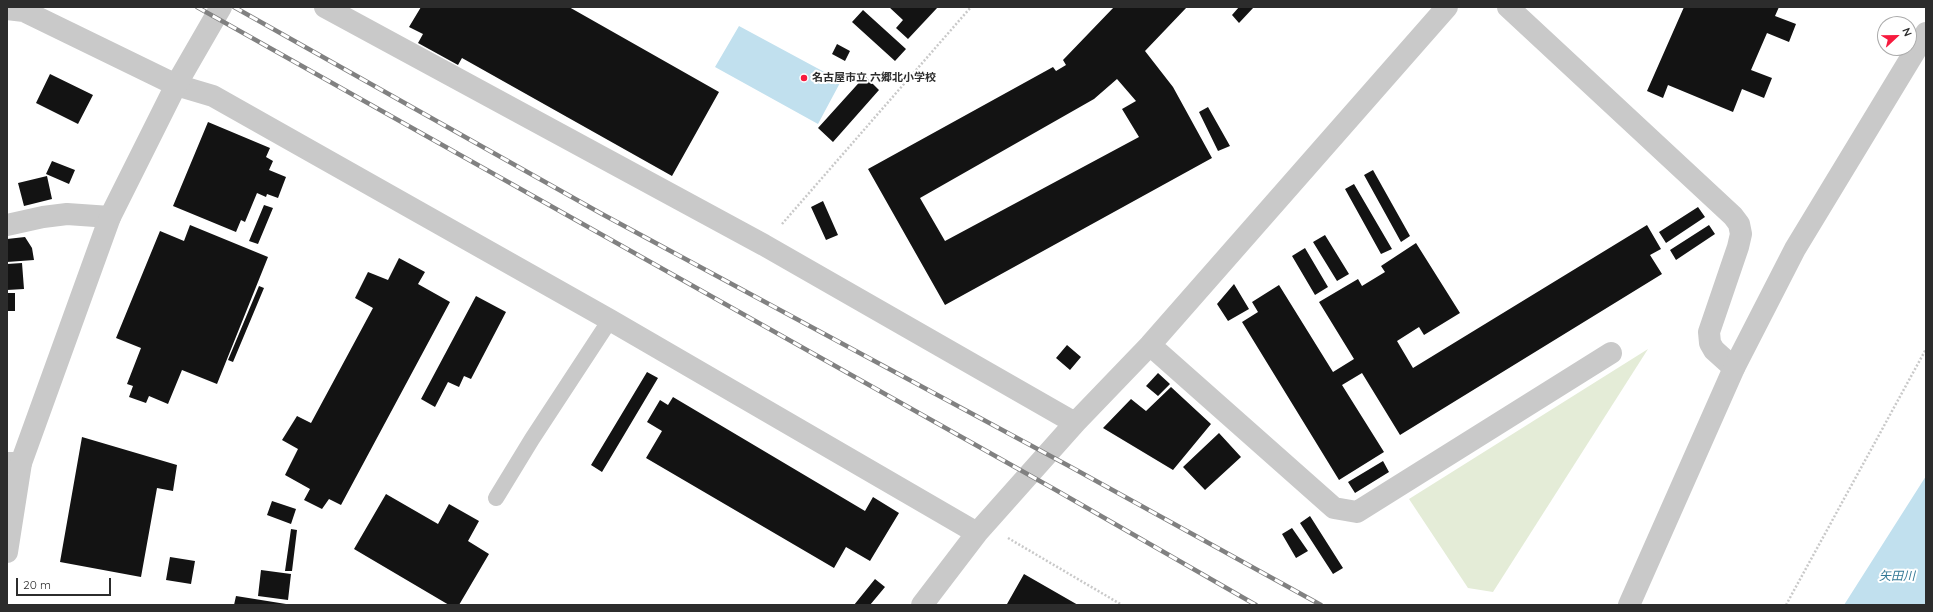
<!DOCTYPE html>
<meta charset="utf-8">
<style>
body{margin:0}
#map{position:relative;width:1933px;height:612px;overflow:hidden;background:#fff;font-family:Quicksand,sans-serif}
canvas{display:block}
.frame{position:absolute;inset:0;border:8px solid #2c2c2c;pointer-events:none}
.north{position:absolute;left:1877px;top:16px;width:40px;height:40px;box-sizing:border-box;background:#fff;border:1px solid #ababab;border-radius:50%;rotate:68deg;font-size:11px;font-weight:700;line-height:16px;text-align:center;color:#2c2c2c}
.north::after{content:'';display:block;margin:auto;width:14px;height:18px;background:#f71a3e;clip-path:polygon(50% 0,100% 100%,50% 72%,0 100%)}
.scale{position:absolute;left:16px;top:578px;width:95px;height:18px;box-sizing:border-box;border:2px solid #2c2c2c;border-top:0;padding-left:5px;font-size:12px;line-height:14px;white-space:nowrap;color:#2c2c2c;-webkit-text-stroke:3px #fff;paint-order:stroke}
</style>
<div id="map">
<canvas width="1933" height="612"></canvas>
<div class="frame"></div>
<div class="north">N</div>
<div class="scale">20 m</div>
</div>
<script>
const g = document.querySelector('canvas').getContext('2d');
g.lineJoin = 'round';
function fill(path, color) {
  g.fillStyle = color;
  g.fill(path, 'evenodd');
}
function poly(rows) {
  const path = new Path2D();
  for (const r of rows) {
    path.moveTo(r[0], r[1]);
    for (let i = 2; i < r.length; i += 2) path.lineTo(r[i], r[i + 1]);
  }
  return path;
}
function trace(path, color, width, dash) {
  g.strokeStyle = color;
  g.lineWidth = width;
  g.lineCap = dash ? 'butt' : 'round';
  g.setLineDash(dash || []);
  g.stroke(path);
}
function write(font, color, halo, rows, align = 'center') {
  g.font = font + ' Quicksand,"Noto Sans JP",sans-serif';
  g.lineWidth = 4;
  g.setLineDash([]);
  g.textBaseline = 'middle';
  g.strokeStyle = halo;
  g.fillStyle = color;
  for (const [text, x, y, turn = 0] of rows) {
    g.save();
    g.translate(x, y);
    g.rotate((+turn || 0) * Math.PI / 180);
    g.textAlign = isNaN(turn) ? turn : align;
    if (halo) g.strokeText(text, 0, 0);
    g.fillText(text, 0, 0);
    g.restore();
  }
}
const green = poly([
 [1648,349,1493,592,1468,588,1409,499]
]);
const water = poly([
 [739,26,841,81,818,124,715,67],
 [1926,476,1926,605,1844,605]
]);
const building = poly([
 [421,7,569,7,719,92,672,176,462,58,458,65,418,43,423,34,409,27],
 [889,7,938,7,908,39,896,28,903,20],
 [1114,7,1187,7,1145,51,1173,87,1212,158,945,305,868,169,1053,67,1056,71,1066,65,1063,60],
 [1117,79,1136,101,1122,109,1139,137,945,241,920,198,1094,99],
 [1239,7,1254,7,1239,23,1232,15],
 [1684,7,1779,7,1775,16,1796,24,1789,42,1767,33,1751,70,1772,78,1764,98,1742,89,1733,112,1668,85,1663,98,1647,91],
 [863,10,906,49,895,61,852,22],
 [837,44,850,51,845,61,832,54],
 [50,74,93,95,78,124,36,103],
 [865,76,879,90,833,142,818,128],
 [1208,107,1230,146,1218,151,1199,112],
 [208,122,270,148,266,157,273,161,269,170,286,177,278,198,267,194,266,197,257,193,245,222,241,220,236,232,173,206],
 [52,161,75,170,69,184,46,174],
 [1373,170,1410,236,1401,242,1364,175],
 [47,176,52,199,24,206,18,183],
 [1354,184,1392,249,1381,254,1345,189],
 [823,201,838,235,826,240,811,207],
 [264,205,273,208,258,244,249,241],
 [1698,207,1705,217,1666,243,1659,232],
 [190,225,268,257,217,384,182,370,168,404,149,396,146,403,129,397,133,386,127,384,141,348,116,338,160,231,184,241],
 [1647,225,1661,249,1650,255,1662,274,1400,435,1362,373,1342,385,1384,452,1339,480,1242,322,1258,312,1252,302,1279,285,1333,372,1354,359,1319,302,1358,279,1362,286,1385,272,1381,266,1416,243,1460,313,1424,335,1419,327,1397,341,1413,368],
 [1709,225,1715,234,1676,260,1670,250],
 [1325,235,1349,274,1337,281,1313,242],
 [25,237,32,248,34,260,7,262,7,239],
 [1305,248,1328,287,1315,295,1292,256],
 [399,258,425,272,418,284,450,302,341,505,329,499,322,509,304,500,310,489,285,475,298,449,282,440,297,416,311,423,373,308,355,298,368,272,388,280],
 [22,263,24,289,7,290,7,264],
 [1234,284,1249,309,1228,321,1217,304],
 [259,286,264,288,233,362,228,360],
 [7,293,15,293,15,311,7,311],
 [476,296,506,312,471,379,464,376,459,387,448,382,435,407,421,399],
 [1067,345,1081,357,1070,370,1056,358],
 [647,372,658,378,602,472,591,465],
 [1158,373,1170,384,1158,396,1146,386],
 [1171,387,1211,424,1173,470,1103,428,1131,399,1146,411],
 [673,397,865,511,873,497,899,513,870,561,846,547,834,568,646,458,662,431,647,422,660,400,668,405],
 [1219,433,1241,457,1205,490,1183,467],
 [82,437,177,465,173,491,157,488,141,577,60,562],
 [1383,461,1389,472,1355,493,1348,482],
 [386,494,438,524,449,504,479,521,468,541,489,554,459,605,449,605,354,549],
 [272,501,296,509,291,524,267,515],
 [1310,516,1343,568,1333,574,1300,523],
 [1292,528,1308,551,1296,558,1282,534],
 [291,529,297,530,292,571,285,571],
 [170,557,195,561,191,584,166,580],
 [261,570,291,574,288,600,258,596],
 [1024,574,1078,605,1008,605,1007,604],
 [875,579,885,587,870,605,854,605],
 [236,596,286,604,286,605,234,605]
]);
const path = poly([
 [782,224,971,7],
 [1008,538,1122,605],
 [1786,605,1926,349]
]);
const service = poly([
 [496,498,532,439,610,320]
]);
const minor = poly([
 [325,7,764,245,1075,423],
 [1508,7,1733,216,1739,224,1741,234,1738,247,1709,332,1710,343,1714,350,1734,368],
 [176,85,213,96,610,320,977,533],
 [7,225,43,217,67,214,110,217],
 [1150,345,1334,508,1357,512,1611,353],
 [7,463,21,463],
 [922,605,977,533,1075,423,1150,345,1447,7]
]);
const tertiary = poly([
 [7,9,24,11,176,85],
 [7,552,21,463,110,217,176,85,221,7],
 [1629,605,1734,368,1795,249,1926,33]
]);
const rail = poly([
 [197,7,1054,489,1256,605],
 [234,7,602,214,1069,466,1321,605]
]);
const markers = [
 [804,78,4,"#f71a3e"]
];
const poiNames = [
 ["名古屋市立 六郷北小学校",812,78]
];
const waterNames = [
 ["矢田川",1897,576]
];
fill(green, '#e4ecd7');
fill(water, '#c1e0ee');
fill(building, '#131313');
trace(path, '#c9c9c9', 2.5, [2, 2]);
trace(service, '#c9c9c9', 16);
trace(minor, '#c9c9c9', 22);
trace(tertiary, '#c9c9c9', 22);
trace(rail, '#818181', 4.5);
trace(rail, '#fff', 3, [9]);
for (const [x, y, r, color] of markers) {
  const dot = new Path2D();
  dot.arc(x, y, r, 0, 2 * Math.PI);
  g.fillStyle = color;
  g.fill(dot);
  trace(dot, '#fff', 1.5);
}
write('bold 11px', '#2c2c2c', '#fff', poiNames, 'left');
write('italic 12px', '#337895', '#fff', waterNames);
</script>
